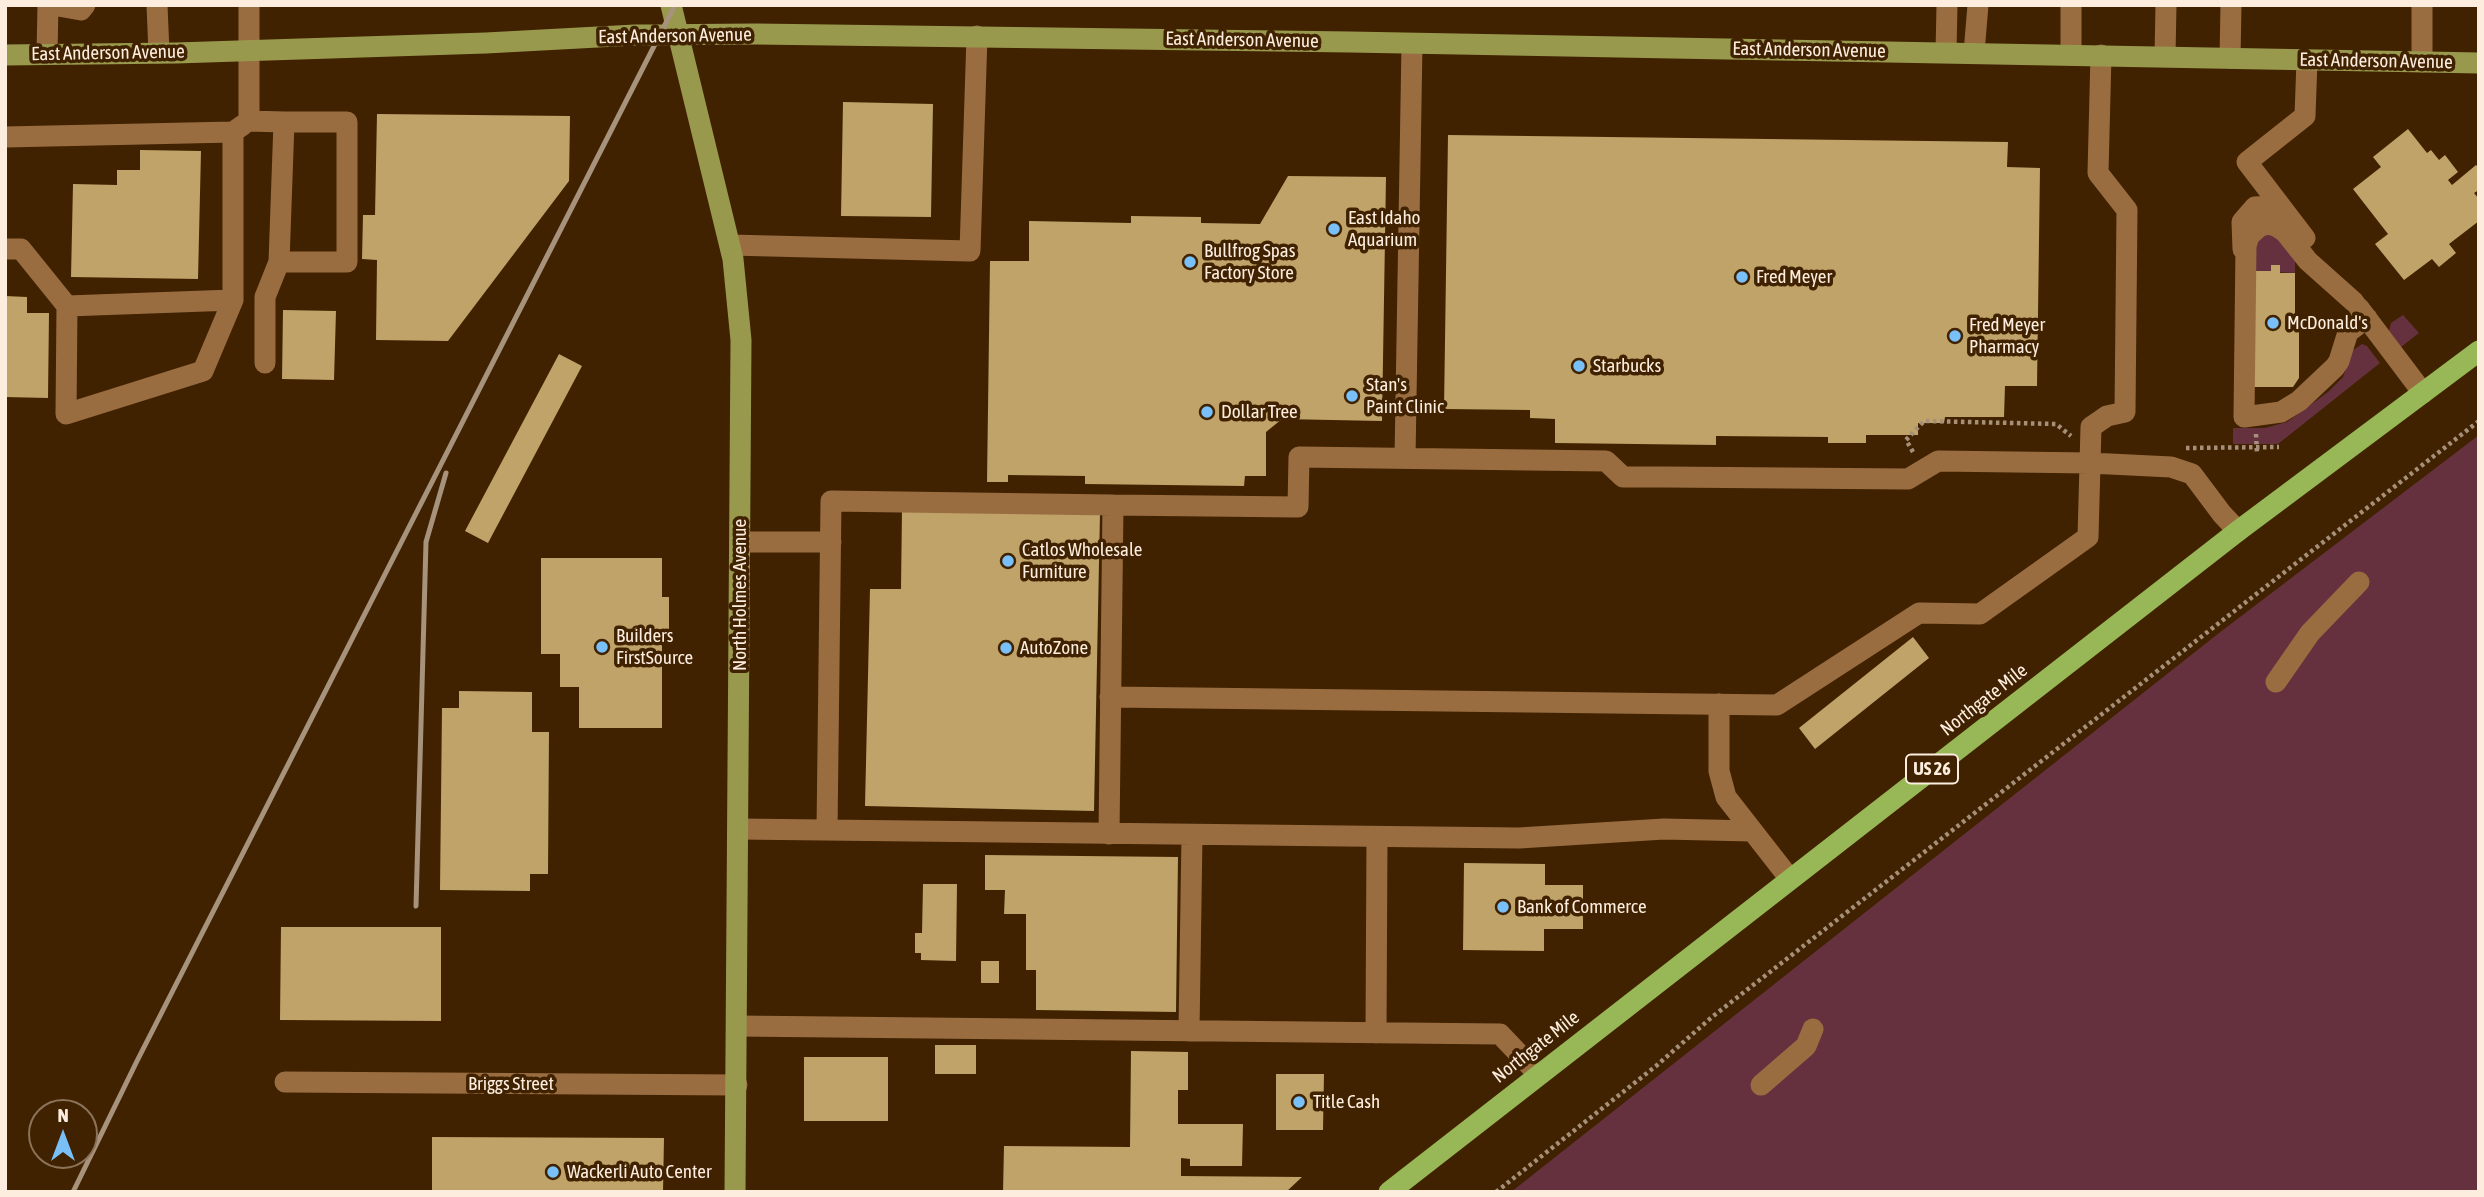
<!DOCTYPE html>
<style>
body{margin:0}
#map{position:relative;width:2484px;height:1197px;overflow:hidden;background:#402200;font-family:"Asap Condensed",sans-serif}
canvas{display:block}
.frame{position:absolute;inset:0;border:7px solid #fceddf;pointer-events:none}
.north{position:absolute;left:28px;top:1099px;width:70px;height:70px;box-sizing:border-box;background:#402200;border:2px solid #8b7359;border-radius:50%;rotate:0deg;font-size:19px;font-weight:700;line-height:28px;text-align:center;color:#fceddf}
.north::after{content:'';display:block;margin:auto;width:24px;height:32px;background:#79bff8;clip-path:polygon(50% 0,100% 100%,50% 72%,0 100%)}
</style>
<div id="map">
<canvas width="2484" height="1197"></canvas>
<div class="frame"></div>
<div class="north">N</div>
</div>
<script>
const g = document.querySelector('canvas').getContext('2d');
g.lineJoin = 'round';
function fill(path, color) {
  g.fillStyle = color;
  g.fill(path, 'evenodd');
}
function poly(rows) {
  const path = new Path2D();
  for (const r of rows) {
    path.moveTo(r[0], r[1]);
    for (let i = 2; i < r.length; i += 2) path.lineTo(r[i], r[i + 1]);
  }
  return path;
}
function trace(path, color, width, dash) {
  g.strokeStyle = color;
  g.lineWidth = width;
  g.lineCap = dash ? 'butt' : 'round';
  g.setLineDash(dash || []);
  g.stroke(path);
}
function write(font, color, halo, rows, align = 'center') {
  g.font = font + ' "Asap Condensed",sans-serif';
  g.lineWidth = 7;
  g.setLineDash([]);
  g.textBaseline = 'middle';
  g.strokeStyle = halo;
  g.fillStyle = color;
  for (const [text, x, y, turn = 0] of rows) {
    g.save();
    g.translate(x, y);
    g.rotate((+turn || 0) * Math.PI / 180);
    g.textAlign = isNaN(turn) ? turn : align;
    if (halo) g.strokeText(text, 0, 0);
    g.fillText(text, 0, 0);
    g.restore();
  }
}
const green = poly([
 [2272,232,2295,258,2295,273,2253,271,2255,239],
 [2403,315,2419,333,2401,347,2389,331,2391,323],
 [2362,344,2367,346,2380,363,2278,444,2233,444,2233,428,2265,428,2287,422,2328,392,2343,377,2352,351],
 [2479,435,2479,1192,1511,1192,2219,633]
]);
const building = poly([
 [843,102,933,104,931,217,841,216],
 [377,114,570,116,569,181,448,341,376,340,377,260,362,259,363,215,375,215],
 [2408,129,2427,153,2431,150,2439,160,2445,155,2458,172,2448,180,2452,185,2476,165,2479,168,2479,190,2474,193,2479,199,2479,221,2449,244,2456,253,2439,267,2432,259,2404,280,2375,244,2388,234,2353,189,2381,167,2373,157],
 [1448,135,2008,142,2007,167,2040,168,2037,386,2005,386,2004,417,1945,417,1944,423,1918,423,1918,435,1866,435,1866,443,1828,443,1828,437,1716,436,1716,445,1555,443,1555,419,1530,418,1530,410,1444,409],
 [140,150,201,151,198,279,71,277,73,184,117,185,117,170,140,170],
 [1288,176,1386,177,1382,421,1282,419,1266,432,1266,476,1245,476,1244,486,1085,484,1085,476,1008,475,1008,482,987,482,990,261,1029,261,1029,221,1131,223,1131,216,1201,217,1201,223,1260,224],
 [2271,265,2280,265,2280,273,2295,273,2295,319,2299,319,2299,378,2293,387,2254,387,2248,271,2271,271],
 [5,296,27,297,27,313,49,313,48,398,5,397],
 [283,310,336,311,334,380,282,379],
 [559,354,582,366,488,543,465,531],
 [902,509,1100,513,1094,811,865,806,870,589,901,589],
 [541,558,662,558,662,597,669,597,669,640,662,640,662,728,579,728,579,687,560,687,560,654,541,654],
 [1913,637,1929,658,1815,749,1799,728],
 [459,691,532,692,532,732,549,732,548,874,530,874,530,891,440,890,442,708,459,708],
 [985,855,1178,857,1176,1012,1036,1010,1036,970,1026,970,1026,914,1004,914,1005,890,985,890],
 [1464,863,1545,864,1545,885,1583,885,1583,929,1544,929,1544,951,1463,950],
 [923,884,957,884,956,961,921,960,921,953,915,953,915,933,922,933],
 [281,927,441,927,441,1021,280,1020],
 [981,961,999,961,999,983,981,983],
 [935,1045,976,1045,976,1074,935,1074],
 [1131,1051,1188,1052,1188,1090,1178,1090,1178,1124,1243,1124,1242,1166,1190,1166,1190,1159,1181,1158,1181,1176,1302,1177,1286,1192,1003,1192,1004,1146,1130,1147],
 [804,1057,888,1057,888,1121,804,1121],
 [1276,1074,1324,1074,1323,1130,1276,1130],
 [432,1137,664,1138,663,1192,432,1192]
]);
const path = poly([
 [2256,434,2257,454],
 [2186,448,2279,447],
 [1913,452,1906,440,1924,421,2056,424,2071,436],
 [1496,1192,1656,1066,1712,1017,2479,421]
]);
const minor = poly([
 [53,5,81,10,85,5],
 [157,5,159,53],
 [249,5,249,121,284,122,347,122,347,262,279,262,284,122],
 [2071,5,2071,55],
 [1946,52,1947,5],
 [1974,53,1978,5],
 [47,54,48,5],
 [2165,56,2166,5],
 [2230,58,2231,5],
 [2422,62,2422,5],
 [5,137,233,132,243,125],
 [2305,238,2247,162,2305,116,2307,60],
 [730,245,970,251,977,36],
 [5,249,21,249,67,306,233,300,233,132],
 [2243,249,2242,222,2255,207,2271,206,2285,214],
 [2354,302,2308,261,2285,232,2276,226,2267,224,2259,227,2249,236,2246,246,2244,417,2281,412,2299,401,2335,367,2339,361,2348,332,2367,318],
 [67,306,66,414,203,371,233,300],
 [2359,308,2423,393],
 [265,363,265,297,279,262],
 [1405,458,1412,44],
 [740,542,831,542],
 [2276,682,2310,633,2359,582],
 [1110,697,1777,705,1919,613,1980,614,2088,537,2091,427,2107,416,2125,412,2127,210,2098,173,2101,55],
 [1719,704,1719,771,1726,797,1790,879],
 [738,829,1519,838,1664,829,1752,831],
 [827,830,831,501,1113,505],
 [1109,834,1113,505,1298,507,1299,457,1606,461,1623,477,1665,477,1908,479,1938,461,2090,463,2171,467,2192,474,2222,514,2238,531],
 [737,1026,1500,1034,1538,1074],
 [1189,1031,1192,835],
 [1376,1033,1377,837],
 [285,1082,737,1085],
 [1761,1085,1806,1046,1813,1029]
]);
const major = poly([
 [671,5,733,259,741,340,735,1192],
 [5,55,176,53,486,43,635,35,756,34,1350,42,2479,63]
]);
const highway = poly([
 [1389,1192,2238,531,2479,351]
]);
const rail = poly([
 [416,906,426,542,446,473],
 [73,1192,137,1061,675,5]
]);
const markers = [
 [1334,229,7,"#79bff8"],
 [1190,262,7,"#79bff8"],
 [1742,277,7,"#79bff8"],
 [2273,323,7,"#79bff8"],
 [1955,336,7,"#79bff8"],
 [1579,366,7,"#79bff8"],
 [1352,396,7,"#79bff8"],
 [1207,412,7,"#79bff8"],
 [1008,561,7,"#79bff8"],
 [602,647,7,"#79bff8"],
 [1006,648,7,"#79bff8"],
 [1503,907,7,"#79bff8"],
 [1299,1102,7,"#79bff8"],
 [553,1172,7,"#79bff8"]
];
const shields = [
 [1932,769,52]
];
const shieldNames = [
 ["US 26",1932,769]
];
const streetNames = [
 ["East Anderson Avenue",675,36,-1],
 ["East Anderson Avenue",1242,40,1],
 ["East Anderson Avenue",1809,50,1],
 ["East Anderson Avenue",108,53,-1],
 ["East Anderson Avenue",2376,61,1],
 ["North Holmes Avenue",740,595,-90],
 ["Northgate Mile",1984,700,-38],
 ["Northgate Mile",1536,1047,-38],
 ["Briggs Street",511,1084]
];
const poiNames = [
 ["East Idaho",1348,218],
 ["Aquarium",1348,240],
 ["Bullfrog Spas",1204,251],
 ["Factory Store",1204,273],
 ["Fred Meyer",1756,277],
 ["McDonald's",2287,323],
 ["Fred Meyer",1969,325],
 ["Pharmacy",1969,347],
 ["Starbucks",1593,366],
 ["Stan's",1366,385],
 ["Paint Clinic",1366,407],
 ["Dollar Tree",1221,412],
 ["Catlos Wholesale",1022,550],
 ["Furniture",1022,572],
 ["Builders",616,636],
 ["FirstSource",616,658],
 ["AutoZone",1020,648],
 ["Bank of Commerce",1517,907],
 ["Title Cash",1313,1102],
 ["Wackerli Auto Center",567,1172]
];
fill(green, '#65313e');
fill(building, '#bfa369');
trace(path, '#a69079', 4.5, [3.5, 3.5]);
trace(minor, '#9a6d41', 21);
trace(major, '#99994e', 21);
trace(highway, '#98b756', 21);
trace(rail, '#a7927b', 5);
for (const [x, y, r, color] of markers) {
  const dot = new Path2D();
  dot.arc(x, y, r, 0, 2 * Math.PI);
  g.fillStyle = color;
  g.fill(dot);
  trace(dot, '#402200', 2.5);
}
for (const [x, y, w] of shields) {
  const box = new Path2D();
  box.roundRect(x - w / 2, y - 14.5, w, 29, 5);
  g.fillStyle = '#402200';
  g.fill(box);
  trace(box, '#fceddf', 2);
}
write('bold 18px', '#fceddf', null, shieldNames);
write('19px', '#fceddf', '#402200', streetNames);
write('19px', '#fceddf', '#402200', poiNames, 'left');
</script>
